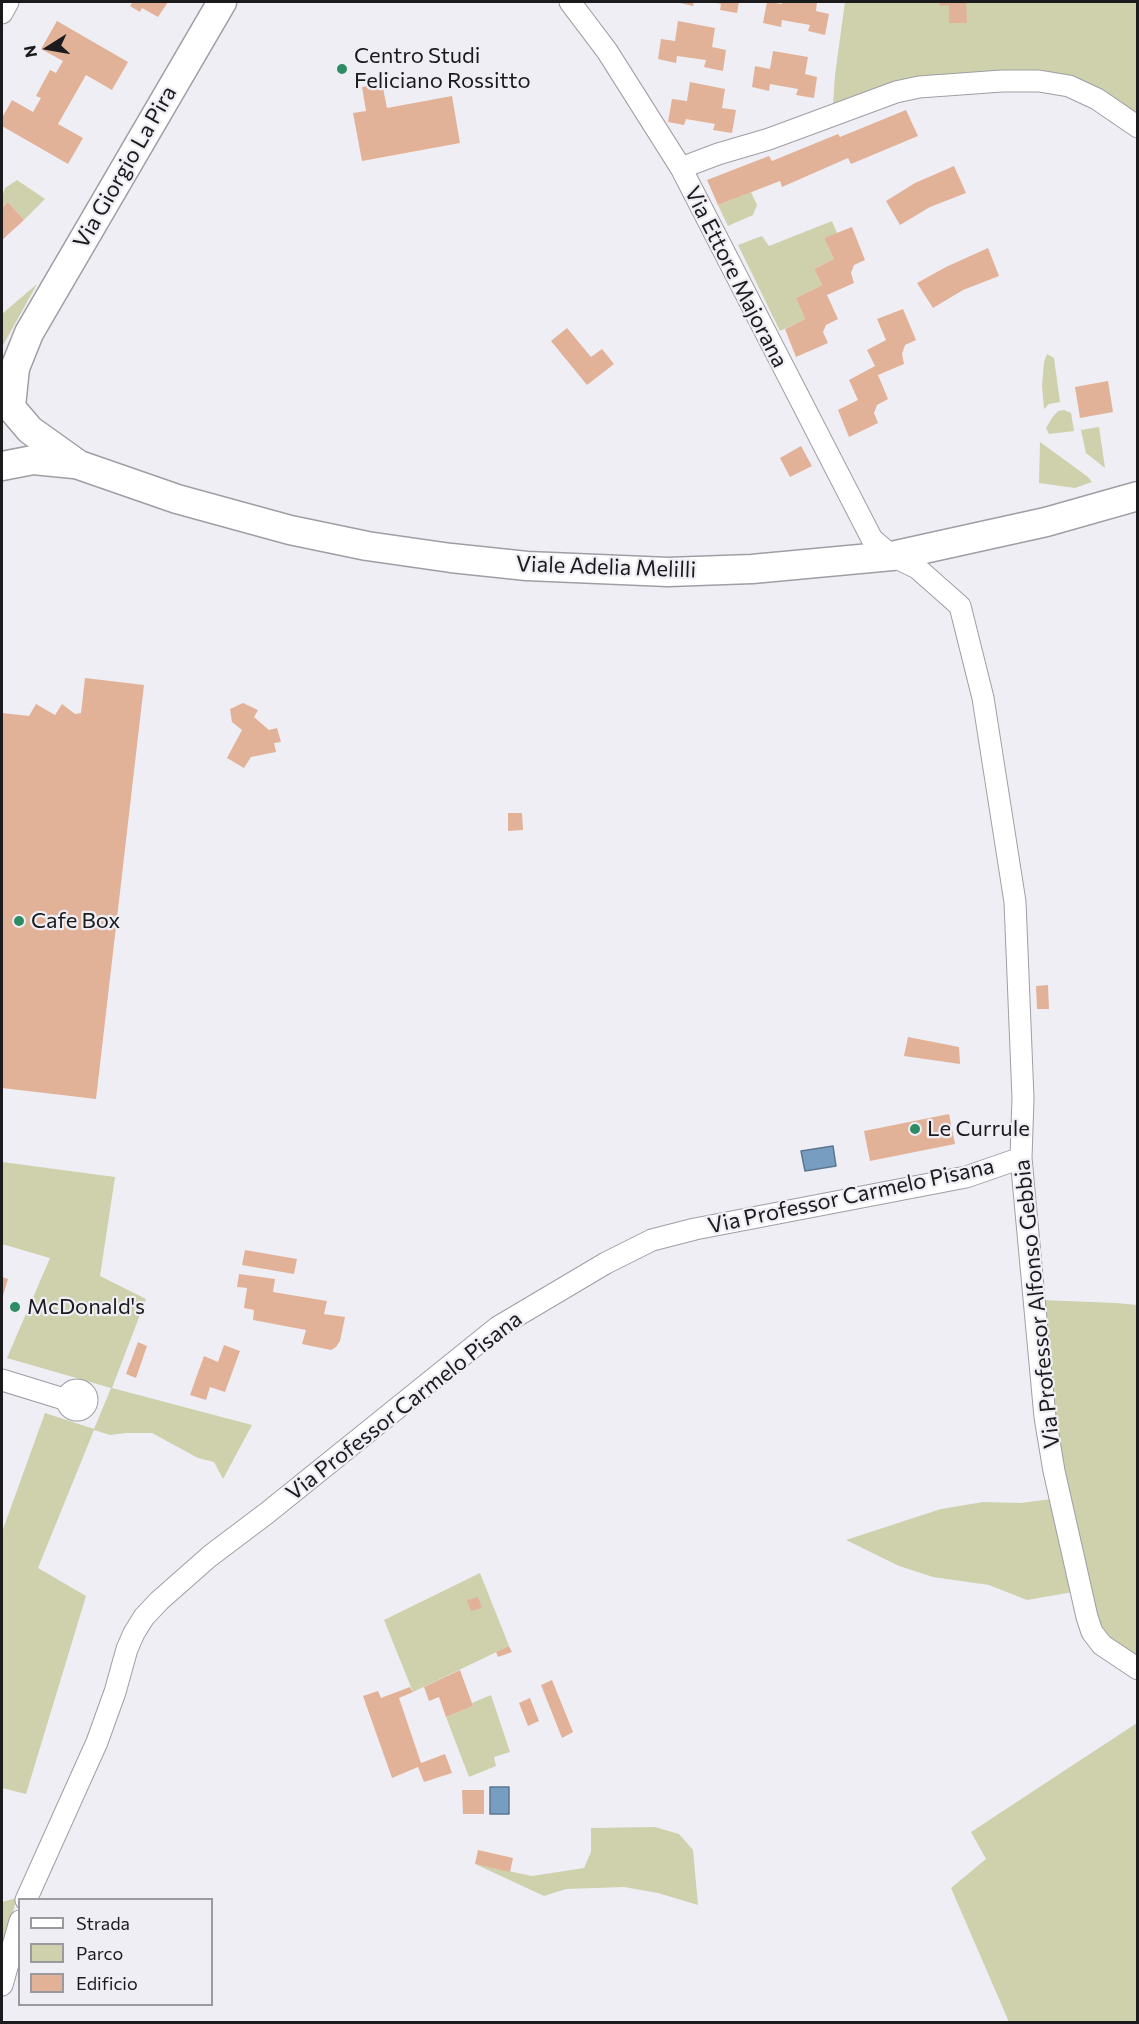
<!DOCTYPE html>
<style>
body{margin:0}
#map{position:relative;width:1139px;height:2024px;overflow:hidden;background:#eeeef4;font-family:Commissioner,sans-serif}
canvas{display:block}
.frame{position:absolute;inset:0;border:3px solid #1b1b1d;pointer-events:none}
.legend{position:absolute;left:18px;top:1898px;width:195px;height:108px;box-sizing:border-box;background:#eeeef4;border:2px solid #9a9a9e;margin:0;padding:8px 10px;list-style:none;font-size:18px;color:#1b1b1d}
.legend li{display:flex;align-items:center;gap:12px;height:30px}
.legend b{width:30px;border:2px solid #9a9a9e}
.north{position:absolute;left:18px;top:18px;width:60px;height:60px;-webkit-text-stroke:4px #eeeef4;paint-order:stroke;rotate:259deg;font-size:16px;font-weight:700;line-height:24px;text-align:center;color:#1b1b1d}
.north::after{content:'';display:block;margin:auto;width:21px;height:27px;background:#1b1b1d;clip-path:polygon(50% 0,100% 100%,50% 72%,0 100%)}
</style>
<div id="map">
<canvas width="1139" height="2024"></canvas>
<div class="frame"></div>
<ul class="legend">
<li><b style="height:8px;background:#fff"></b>Strada</li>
<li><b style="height:16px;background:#ced1ac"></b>Parco</li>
<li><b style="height:16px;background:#e2b298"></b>Edificio</li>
</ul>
<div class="north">N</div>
</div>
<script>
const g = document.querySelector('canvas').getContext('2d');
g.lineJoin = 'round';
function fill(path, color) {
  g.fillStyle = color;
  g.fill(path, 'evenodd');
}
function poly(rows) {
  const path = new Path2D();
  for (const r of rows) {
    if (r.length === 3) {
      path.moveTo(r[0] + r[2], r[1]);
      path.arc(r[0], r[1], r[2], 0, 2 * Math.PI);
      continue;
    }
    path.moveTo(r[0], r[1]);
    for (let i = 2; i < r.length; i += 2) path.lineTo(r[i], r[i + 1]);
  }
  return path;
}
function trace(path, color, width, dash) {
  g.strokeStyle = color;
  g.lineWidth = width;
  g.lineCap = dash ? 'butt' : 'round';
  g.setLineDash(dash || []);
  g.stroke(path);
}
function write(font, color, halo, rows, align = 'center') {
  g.font = font + ' Commissioner,sans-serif';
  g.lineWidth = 4.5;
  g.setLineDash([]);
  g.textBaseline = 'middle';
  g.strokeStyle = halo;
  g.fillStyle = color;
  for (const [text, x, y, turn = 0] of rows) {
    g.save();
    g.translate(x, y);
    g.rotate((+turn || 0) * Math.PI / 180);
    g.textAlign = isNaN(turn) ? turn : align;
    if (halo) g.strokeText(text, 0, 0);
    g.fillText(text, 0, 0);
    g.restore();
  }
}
const green = poly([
 [845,2,1137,2,1137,117,1059,76,833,105,835,75],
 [17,180,45,199,24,220,8,202,2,208,2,197,5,188],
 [751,192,757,205,753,215,728,226,718,205],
 [832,221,837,233,824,238,834,259,814,269,822,285,796,298,805,319,780,331,738,245,762,236,769,246],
 [37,284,2,347,2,314],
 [1047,354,1054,358,1060,402,1049,404,1044,409,1042,386,1044,362],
 [1064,410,1071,413,1074,431,1049,434,1046,428,1052,418,1058,411],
 [1099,427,1105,468,1086,453,1081,430],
 [1040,442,1088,477,1092,482,1075,488,1039,483],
 [2,1162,115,1177,100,1276,146,1299,112,1388,252,1425,223,1479,214,1462,198,1458,152,1433,126,1433,110,1435,94,1430,38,1568,86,1596,26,1794,2,1788,2,1532,45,1413,94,1429,111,1388,7,1358,50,1258,2,1244],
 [1041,1300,1116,1303,1137,1305,1137,1662,1112,1645,1096,1625,1059,1453],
 [1052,1499,1073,1592,1027,1600,989,1585,933,1577,899,1566,846,1540,941,1509,983,1502,1021,1503],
 [480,1573,509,1646,413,1692,384,1620],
 [491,1695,510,1752,494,1757,496,1766,469,1777,446,1717,473,1706,472,1703],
 [1137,1723,1137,2022,1009,2022,951,1888,986,1859,971,1832],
 [655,1827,679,1834,693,1850,698,1905,658,1893,624,1887,566,1889,544,1896,475,1864,532,1876,584,1868,591,1852,591,1828],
 [17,1898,4,1942,2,1940,2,1902]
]);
const water = poly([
 [833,1146,836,1166,805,1171,801,1151,833,1146],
 [490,1787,509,1787,509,1814,490,1814,490,1787]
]);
const building = poly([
 [133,2,168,2,158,17,142,8,140,12,130,6],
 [676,2,694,2,693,6],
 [713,2,739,2,737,13,720,10,721,4],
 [767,2,782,4,782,2,817,2,816,11,829,14,825,35,808,31,810,25,782,20,781,27,763,23],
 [939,2,966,2,967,23,949,23,949,5,940,6],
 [57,21,128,62,112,90,86,75,58,124,83,138,68,164,2,126,2,118,12,100,33,112,41,98,36,96,50,70,56,73,63,61,41,49],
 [678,21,715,28,712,47,726,50,723,71,704,67,706,60,677,56,676,63,658,59,661,39,675,41],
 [773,51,808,57,805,74,817,77,814,98,796,95,798,89,770,84,769,91,752,87,755,66,770,69],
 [690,82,725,89,722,108,736,110,732,133,713,130,715,124,686,119,684,125,668,122,672,99,687,101],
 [382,83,387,108,452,96,460,143,362,161,353,113,366,111,362,87],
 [906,110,918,136,851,164,848,158,782,187,780,181,718,205,707,180,769,156,772,161,838,134,840,137],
 [954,166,966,193,930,207,900,225,886,201,915,183],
 [8,202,24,220,2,240,2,208],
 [852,227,865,260,854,265,851,273,854,283,827,295,838,319,826,325,823,332,828,343,796,357,785,329,805,319,796,298,822,285,814,269,834,259,824,238],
 [988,248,999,276,963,290,933,308,917,283,946,267],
 [903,309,916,340,905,345,902,354,904,364,878,375,888,399,877,405,874,413,878,423,849,437,838,410,858,400,849,380,875,366,867,350,886,340,877,319],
 [567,328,591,357,602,349,614,364,587,385,551,341],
 [1108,381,1113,412,1080,418,1075,387],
 [801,446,812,466,790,477,780,458],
 [85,678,144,685,96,1099,2,1088,2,713,29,716,36,704,55,715,62,704,75,714,81,713],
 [243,703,258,710,254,717,269,730,277,728,281,742,274,743,276,752,251,757,244,768,227,758,242,730,232,722,230,709],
 [508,813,522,813,523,830,508,831],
 [1048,985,1049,1009,1037,1009,1036,986],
 [908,1037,959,1047,960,1064,904,1056],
 [949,1114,955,1144,870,1161,864,1131],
 [245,1250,297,1259,294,1274,242,1265],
 [239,1274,275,1279,273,1292,327,1301,324,1314,345,1317,340,1341,336,1347,331,1350,302,1344,306,1330,253,1320,254,1310,244,1308,247,1288,237,1287],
 [2,1277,8,1279,2,1299],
 [138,1342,147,1346,136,1378,126,1374],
 [224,1345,240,1351,225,1392,210,1387,206,1400,190,1395,204,1356,218,1362],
 [478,1597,482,1608,471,1611,467,1600],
 [509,1646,512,1652,498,1657,496,1652],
 [460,1670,473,1706,446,1717,439,1697,429,1701,424,1687],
 [552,1680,573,1732,562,1738,541,1685],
 [410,1687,413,1692,399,1698,421,1763,445,1754,452,1773,424,1782,418,1767,392,1778,363,1696,378,1691,381,1698],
 [530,1698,539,1721,528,1726,519,1703],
 [462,1790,484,1790,484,1814,463,1814],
 [478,1850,513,1858,510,1872,475,1864]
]);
const street = poly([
 [570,2,607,51,681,168,872,539,892,556,917,568,960,606,983,698,1015,902,1023,1098,1021,1158,1045,1417,1054,1471,1087,1617,1092,1632,1102,1645,1138,1669],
 [2,13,8,2],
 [681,168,718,154,769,139,896,92,919,87,1002,81,1039,81,1069,86,1097,99,1138,127],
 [2,1380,67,1400],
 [77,1400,10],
 [26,1900,97,1742,115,1692,127,1649,134,1633,144,1617,159,1601,210,1556,267,1513,498,1327,606,1263,652,1240,695,1229,966,1177,1021,1158],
 [2,1985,20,1921]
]);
const secondary = poly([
 [11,406,15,368,29,333,222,2],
 [13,410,30,430,79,465,177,499,290,530,367,546,451,558,527,566,668,572,752,569,892,556,1046,522,1138,496],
 [2,466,33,460,74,464]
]);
const markers = [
 [342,69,6,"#2e8c63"],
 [19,921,6,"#2e8c63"],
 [915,1129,6,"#2e8c63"],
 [15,1307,6,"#2e8c63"]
];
const poiNames = [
 ["Centro Studi",354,56],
 ["Feliciano Rossitto",354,81],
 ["Cafe Box",31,921],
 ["Le Currule",927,1129],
 ["McDonald's",27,1307]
];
const streetNames = [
 ["Via Giorgio La Pira",125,167,-60],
 ["Via Ettore Majorana",736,277,63],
 ["Viale Adelia Melilli",606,567,2],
 ["Via Professor Carmelo Pisana",851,1196,-12],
 ["Via Professor Alfonso Gebbia",1037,1304,-96],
 ["Via Professor Carmelo Pisana",404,1406,-38]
];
fill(green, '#ced1ac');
fill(water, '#779ec1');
trace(water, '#5b7790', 1.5);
fill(building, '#e2b298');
trace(street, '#9e9fa5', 23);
trace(secondary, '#9e9fa5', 31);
trace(street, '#fff', 21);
trace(secondary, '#fff', 28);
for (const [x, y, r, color] of markers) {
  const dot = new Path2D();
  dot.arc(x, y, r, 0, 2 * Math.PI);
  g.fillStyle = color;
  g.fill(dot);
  trace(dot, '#eeeef4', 2);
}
write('22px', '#1b1b1d', '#eeeef4', poiNames, 'left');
write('22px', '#1b1b1d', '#eeeef4', streetNames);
</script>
